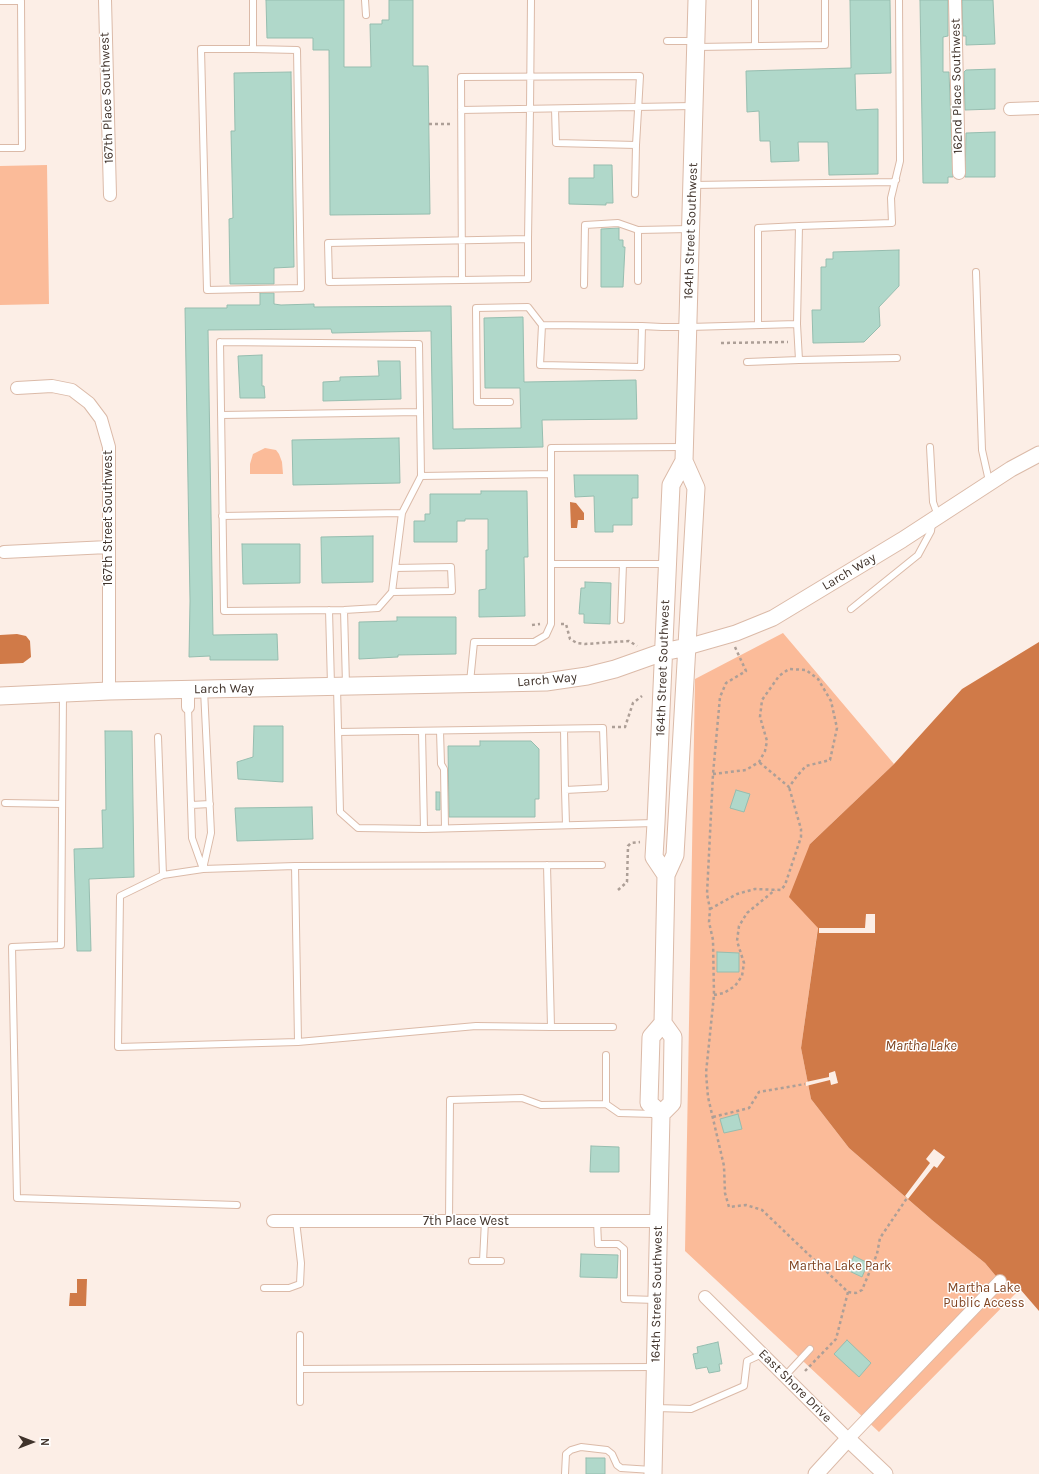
<!DOCTYPE html>
<style>
body{margin:0}
#map{position:relative;width:1039px;height:1474px;overflow:hidden;background:#fceee6;font-family:Karla,sans-serif}
canvas{display:block}
.north{position:absolute;left:12px;top:1422px;width:40px;height:40px;-webkit-text-stroke:3px #fff;paint-order:stroke;rotate:90deg;font-size:11px;font-weight:700;line-height:16px;text-align:center;color:#40332b}
.north::after{content:'';display:block;margin:auto;width:14px;height:18px;background:#40332b;clip-path:polygon(50% 0,100% 100%,50% 72%,0 100%)}
</style>
<div id="map">
<canvas width="1039" height="1474"></canvas>
<div class="north">N</div>
</div>
<script>
const g = document.querySelector('canvas').getContext('2d');
g.lineJoin = 'round';
function fill(path, color) {
  g.fillStyle = color;
  g.fill(path, 'evenodd');
}
function poly(rows) {
  const path = new Path2D();
  for (const r of rows) {
    path.moveTo(r[0], r[1]);
    for (let i = 2; i < r.length; i += 2) path.lineTo(r[i], r[i + 1]);
  }
  return path;
}
function trace(path, color, width, dash) {
  g.strokeStyle = color;
  g.lineWidth = width;
  g.lineCap = dash ? 'butt' : 'round';
  g.setLineDash(dash || []);
  g.stroke(path);
}
function write(font, color, halo, rows, align = 'center') {
  g.font = font + ' Karla,sans-serif';
  g.lineWidth = 3;
  g.setLineDash([]);
  g.textBaseline = 'middle';
  g.strokeStyle = halo;
  g.fillStyle = color;
  for (const [text, x, y, turn = 0] of rows) {
    g.save();
    g.translate(x, y);
    g.rotate((+turn || 0) * Math.PI / 180);
    g.textAlign = isNaN(turn) ? turn : align;
    if (halo) g.strokeText(text, 0, 0);
    g.fillText(text, 0, 0);
    g.restore();
  }
}
const green = poly([
 [47,165,49,304,0,305,0,166],
 [265,448,276,450,279,454,282,462,283,474,250,474,250,464,253,454],
 [783,633,894,764,810,844,818,927,801,1048,811,1099,849,1148,932,1220,985,1263,1000,1281,1020,1289,879,1432,685,1251,695,679]
]);
const water = poly([
 [570,502,576,503,584,513,584,520,578,520,577,528,571,528],
 [17,634,26,636,30,641,31,657,23,663,0,664,0,635],
 [1039,642,1039,1311,1020,1289,1000,1281,985,1263,932,1220,849,1148,811,1099,801,1048,818,928,789,897,810,844,894,764,962,689],
 [77,1279,87,1279,86,1306,69,1306,70,1293,77,1293]
]);
const pier = poly([
 [866,914,875,914,875,933,819,933,819,928,865,928],
 [835,1071,838,1083,831,1085,830,1080,806,1086,806,1082,829,1077,829,1073],
 [934,1149,945,1157,937,1168,934,1166,908,1199,905,1196,930,1163,926,1159]
]);
const building = poly([
 [266,0,344,0,344,67,371,67,370,24,382,24,382,20,389,20,389,0,413,0,413,66,428,66,430,214,330,215,329,50,313,50,313,38,267,38,266,0],
 [850,0,890,0,891,73,855,74,856,110,878,109,878,174,829,175,828,142,798,142,799,161,771,162,770,141,760,141,759,111,747,112,746,71,851,68,850,0],
 [920,0,948,0,948,36,943,37,943,72,949,72,953,177,948,177,948,183,923,183,920,0],
 [962,0,993,0,995,44,966,45,966,36,963,36,962,0],
 [995,69,995,109,965,110,964,72,966,70,995,69],
 [291,72,294,267,274,268,274,284,230,284,229,219,233,218,231,131,235,131,234,73,291,72],
 [995,132,995,177,965,177,966,133,995,132],
 [594,165,612,165,613,203,606,203,606,205,569,204,569,178,594,178,594,165],
 [619,228,619,240,623,240,623,247,625,247,623,287,601,287,601,229,619,228],
 [899,250,899,286,879,307,880,326,864,342,813,343,812,310,821,310,821,267,826,267,826,259,833,259,833,252,899,250],
 [260,293,274,293,274,304,281,305,314,304,314,307,451,306,453,429,521,428,520,388,485,388,484,318,523,317,524,382,636,380,637,419,542,420,543,447,433,449,431,331,332,333,331,329,208,330,213,635,277,634,278,660,210,660,210,656,189,657,190,601,185,308,227,308,227,305,260,305,260,293],
 [262,355,262,386,264,386,265,398,240,398,238,356,262,355],
 [378,361,400,361,401,399,323,401,323,382,340,381,340,377,379,376,378,361],
 [399,438,400,483,293,485,292,440,399,438],
 [574,475,638,475,638,498,632,498,632,525,613,525,613,532,595,532,594,496,575,497,574,475],
 [481,491,527,491,528,557,524,557,525,616,479,617,479,590,486,589,486,550,488,550,488,519,465,519,465,521,457,521,457,542,414,542,414,521,425,521,425,514,430,514,430,494,481,494,481,491],
 [373,536,373,582,322,583,321,537,373,536],
 [242,544,300,544,300,583,243,584,242,544],
 [585,582,611,583,610,624,584,623,584,614,579,614,581,588,585,588,585,582],
 [397,617,456,617,456,654,398,655,398,657,359,659,359,622,397,621,397,617],
 [254,726,283,726,283,782,238,779,237,762,253,757,254,726],
 [105,731,132,731,134,877,89,879,91,951,77,951,74,849,103,848,102,810,106,810,105,731],
 [480,741,531,741,539,749,539,799,535,799,535,817,449,817,448,746,480,746,480,741],
 [736,790,750,794,744,812,730,808,736,790],
 [436,792,440,792,440,810,436,810,436,792],
 [312,807,313,839,237,841,235,808,312,807],
 [717,952,739,953,739,972,717,972,717,952],
 [738,1114,742,1129,724,1133,720,1119,738,1114],
 [591,1146,619,1147,619,1172,590,1172,591,1146],
 [581,1254,618,1255,617,1278,580,1277,581,1254],
 [854,1256,868,1263,862,1277,847,1270,854,1256],
 [847,1340,871,1363,859,1377,834,1354,847,1340],
 [718,1342,722,1364,719,1364,720,1371,709,1373,707,1367,696,1369,693,1354,698,1353,697,1347,718,1342],
 [586,1458,605,1458,605,1474,586,1474,586,1458]
]);
const path = poly([
 [429,124,452,124],
 [721,343,788,342],
 [561,624,566,624,570,639,577,643,585,644,629,641,637,646],
 [532,625,540,624],
 [735,647,746,671,726,683,720,697,713,774,707,894,710,909,709,922,713,940,714,995,706,1073,708,1097,724,1166,725,1193,729,1207,746,1205,762,1210,848,1292,856,1293,862,1290,877,1254,880,1238,907,1198],
 [612,727,625,727,633,703,642,696],
 [713,774,746,770,759,762,765,751,767,741,760,717,762,700,779,676,789,669,806,670,818,679,831,701,837,728,830,760,806,766,797,776,789,787,759,762],
 [618,890,627,882,628,846,631,843,640,842],
 [710,909,737,894,755,889,781,890,785,885,801,837,801,829,789,787],
 [714,995,724,993,735,986,742,976,744,963,737,941,739,926,747,913,775,890],
 [713,1117,749,1108,759,1092,805,1084],
 [805,1371,836,1339,848,1292]
]);
const service = poly([
 [253,0,253,49],
 [365,0,366,15],
 [755,0,755,46],
 [0,1,21,1,22,148,0,148],
 [667,41,695,41],
 [697,47,825,45,825,0],
 [201,49,253,49,297,50,301,288,207,290,201,49],
 [461,110,693,106],
 [693,185,893,182,896,180],
 [635,194,636,145],
 [528,239,328,243,329,282,528,279,528,239,530,109,531,0],
 [976,272,982,450,989,481],
 [462,280,461,77,640,76,636,145,556,143,555,109],
 [638,281,638,230,690,229],
 [584,285,585,225,618,223,638,230],
 [797,324,799,226,892,223,891,198,900,161,899,0],
 [758,325,758,228,799,226],
 [642,326,641,367,540,365,542,325,642,326,662,327,689,327,797,324,799,360,897,358],
 [220,342,419,344,421,476,402,513,392,592,378,608,344,610,224,611,220,342],
 [747,362,799,360],
 [510,402,477,402,476,308,528,307,542,325],
 [221,415,420,412],
 [930,447,933,502,938,516],
 [421,476,550,474],
 [222,516,402,513],
 [551,564,665,564],
 [392,592,452,591,451,567,395,568],
 [851,609,918,555,931,531,932,523],
 [329,610,331,685],
 [344,610,346,685],
 [621,620,623,564],
 [470,682,474,642,534,642,546,635,551,624,551,448,683,447],
 [337,687,340,812,358,828,424,829,655,823],
 [63,695,61,945,12,947,17,1198,237,1205],
 [188,707,192,838,203,869],
 [564,729,565,790],
 [422,731,424,829],
 [440,731,441,764,444,769,445,828],
 [338,732,603,728,605,788,565,790,566,825],
 [158,737,163,875,120,896,118,1047,298,1042],
 [5,803,62,804],
 [191,805,210,804],
 [547,865,551,1027,613,1027],
 [295,866,298,1042,476,1026,551,1027],
 [203,869,211,833,204,690],
 [163,875,203,869,295,866,602,865],
 [606,1055,606,1104,619,1113,655,1114],
 [449,1221,450,1100,522,1098,541,1105,606,1104],
 [485,1221,483,1261,501,1261],
 [597,1221,598,1244,618,1244,624,1249,624,1299,656,1300],
 [472,1261,483,1261],
 [264,1288,289,1288,300,1284,301,1263,296,1221],
 [300,1335,300,1369,653,1367],
 [785,1376,810,1349],
 [300,1402,300,1369],
 [656,1408,691,1409,744,1386,747,1361,762,1354],
 [565,1474,566,1454,571,1450,581,1447,607,1450,612,1454,617,1465,621,1468,652,1470]
]);
const minor = poly([
 [105,0,110,195],
 [955,0,959,173],
 [1010,109,1039,108],
 [17,388,52,386,72,390,89,403,101,419,109,447,109,691],
 [4,552,108,547],
 [188,690,188,707],
 [273,1221,658,1221],
 [705,1297,848,1439,1000,1281]
]);
const tertiary = poly([
 [687,647,736,633,773,618,902,540,1011,469,1039,454],
 [816,1474,848,1439,885,1474]
]);
const secondary = poly([
 [0,696,109,691,546,682,587,676,615,669,663,652,687,647],
 [666,875,654,857,656,823,671,485,684,461],
 [661,1114,649,1103,651,1037,663,1023],
 [653,1474,661,1114,672,1103,673,1037,663,1023,666,875,675,855,696,488,684,461,697,0]
]);
const streetNames = [
 ["162nd Place Southwest",957,86,-91],
 ["167th Place Southwest",107,98,-92],
 ["164th Street Southwest",691,231,-88],
 ["167th Street Southwest",108,518,-90],
 ["Larch Way",849,572,-31],
 ["164th Street Southwest",663,668,-88],
 ["Larch Way",547,680,-5],
 ["Larch Way",224,689,-1],
 ["7th Place West",466,1221],
 ["164th Street Southwest",657,1294,-89],
 ["East Shore Drive",795,1386,45]
];
const parkNames = [
 ["Martha Lake Park",840,1266],
 ["Martha Lake",984,1288],
 ["Public Access",984,1303]
];
const waterNames = [
 ["Martha Lake",921,1046]
];
fill(green, '#fbbb99');
fill(water, '#d07a48');
fill(pier, '#fceee6');
fill(building, '#b0d8ca');
trace(building, '#96bdaf', 1);
trace(service, '#dbbaa8', 8);
trace(minor, '#dbbaa8', 14);
trace(tertiary, '#dbbaa8', 17);
trace(secondary, '#dbbaa8', 19);
trace(path, '#ad9f97', 2.5, [3, 3]);
trace(service, '#fff', 6);
trace(minor, '#fff', 12);
trace(tertiary, '#fff', 15);
trace(secondary, '#fff', 17);
write('13px', '#40332b', '#fff', streetNames);
write('13px', '#804523', '#fff', parkNames);
write('italic 14px', '#7f4522', '#fff', waterNames);
</script>
